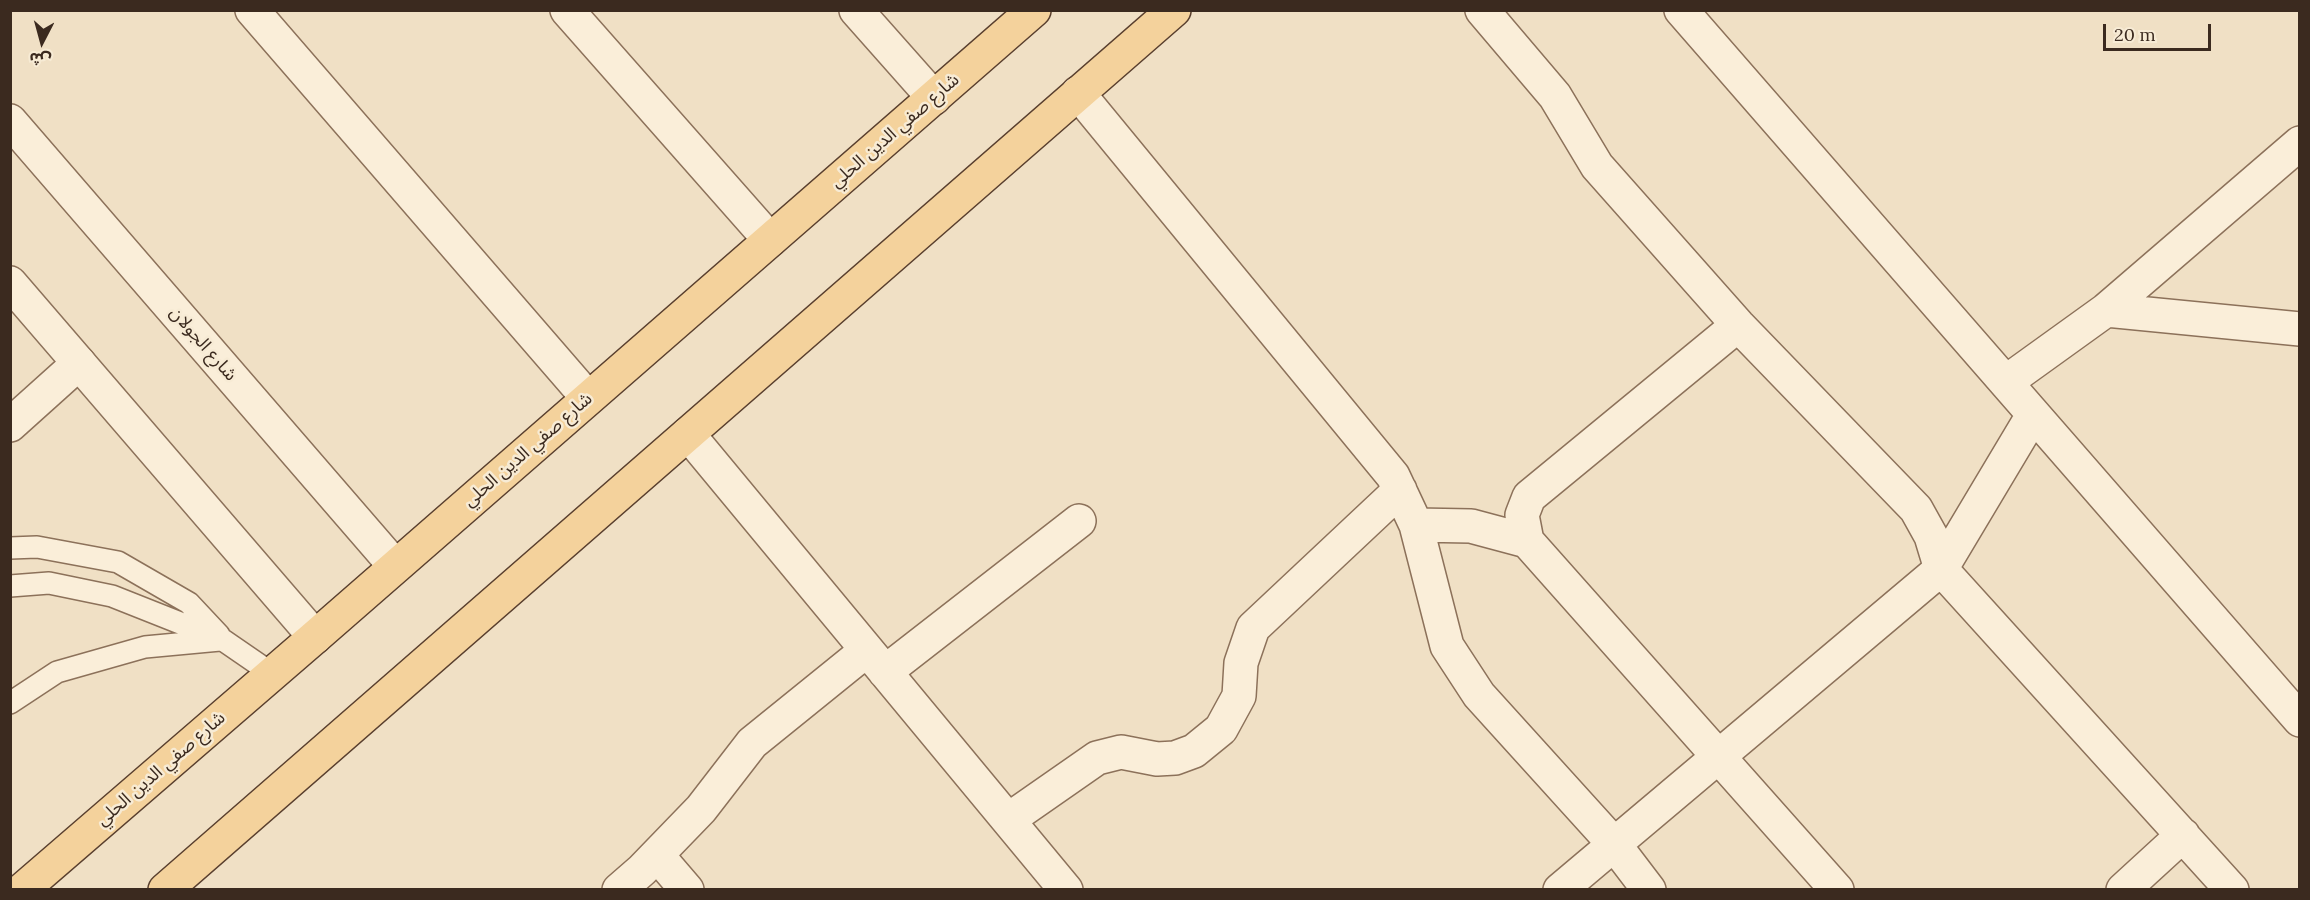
<!DOCTYPE html>
<meta charset="utf-8">
<style>
body{margin:0}
#map{position:relative;width:2310px;height:900px;overflow:hidden;background:#f0e0c5;font-family:Lora,"Noto Sans Arabic",serif}
canvas{display:block}
.frame{position:absolute;inset:0;border:12px solid #3b2a1f;pointer-events:none}
.north{position:absolute;left:12px;top:12px;width:60px;height:60px;-webkit-text-stroke:4px #f7ebd5;paint-order:stroke;rotate:186deg;font-size:16px;font-weight:700;line-height:24px;text-align:center;color:#3b2a1f}
.north::after{content:'';display:block;margin:auto;width:21px;height:27px;background:#3b2a1f;clip-path:polygon(50% 0,100% 100%,50% 72%,0 100%)}
.scale{position:absolute;left:2103px;top:24px;width:108px;height:27px;box-sizing:border-box;border:3px solid #3b2a1f;border-top:0;padding-left:8px;font-size:18px;line-height:21px;white-space:nowrap;color:#3b2a1f;-webkit-text-stroke:4px #f7ebd5;paint-order:stroke}
</style>
<div id="map">
<canvas width="2310" height="900"></canvas>
<div class="frame"></div>
<div class="north">ش</div>
<div class="scale">20 m</div>
</div>
<script>
const g = document.querySelector('canvas').getContext('2d');
g.lineJoin = 'round';
function poly(rows) {
  const path = new Path2D();
  for (const r of rows) {
    path.moveTo(r[0], r[1]);
    for (let i = 2; i < r.length; i += 2) path.lineTo(r[i], r[i + 1]);
  }
  return path;
}
function trace(path, color, width, dash) {
  g.strokeStyle = color;
  g.lineWidth = width;
  g.lineCap = dash ? 'butt' : 'round';
  g.setLineDash(dash || []);
  g.stroke(path);
}
function write(font, color, halo, rows, align = 'center') {
  g.font = font + ' Lora,"Noto Sans Arabic",serif';
  g.lineWidth = 5;
  g.setLineDash([]);
  g.textBaseline = 'middle';
  g.strokeStyle = halo;
  g.fillStyle = color;
  for (const [text, x, y, turn = 0] of rows) {
    g.save();
    g.translate(x, y);
    g.rotate((+turn || 0) * Math.PI / 180);
    g.textAlign = isNaN(turn) ? turn : align;
    if (halo) g.strokeText(text, 0, 0);
    g.fillText(text, 0, 0);
    g.restore();
  }
}
const service = poly([
 [10,548,37,547,118,562,189,603,219,635],
 [10,586,49,583,112,596,223,640,271,673],
 [10,703,57,672,145,647,220,640]
]);
const minor = poly([
 [252,10,588,398],
 [567,10,770,240],
 [856,10,934,98],
 [1482,10,1555,96,1597,166,1738,325,1916,509,1931,536,1941,569,2232,890],
 [1681,10,2300,720],
 [1078,93,1393,476,1416,525,1447,646,1479,695,1614,844,1649,890],
 [2106,310,2300,329],
 [1738,325,1529,497,1522,515,1527,541,1837,890],
 [2006,382,2106,310,2300,143],
 [10,425,79,363],
 [688,434,1066,890],
 [1416,525,1471,526,1527,541],
 [885,672,1079,521],
 [1008,820,1097,758,1121,752,1157,759,1175,758,1194,751,1221,729,1239,696,1241,663,1253,628,1400,490],
 [657,855,687,890],
 [619,890,642,870,701,809,752,743,867,650],
 [1560,890,1941,569,2033,415],
 [2123,890,2183,835]
]);
const tertiary = poly([
 [10,121,395,566],
 [10,283,315,637]
]);
const primary = poly([
 [22,890,315,637,1034,10],
 [165,890,1174,10]
]);
const streetNames = [
 ["شارع صفي الدين الحلي",895,131,-41],
 ["شارع الجولان",203,344,49],
 ["شارع صفي الدين الحلي",528,450,-41],
 ["شارع صفي الدين الحلي",161,769,-41]
];
trace(service, '#8c715a', 24);
trace(minor, '#8c715a', 36);
trace(tertiary, '#8c715a', 36);
trace(primary, '#593f2e', 36);
trace(service, '#faeed9', 21);
trace(minor, '#faeed9', 33);
trace(tertiary, '#faeed9', 33);
trace(primary, '#f4d29c', 33);
write('18px', '#3b2a1f', '#f7ebd5', streetNames);
</script>
